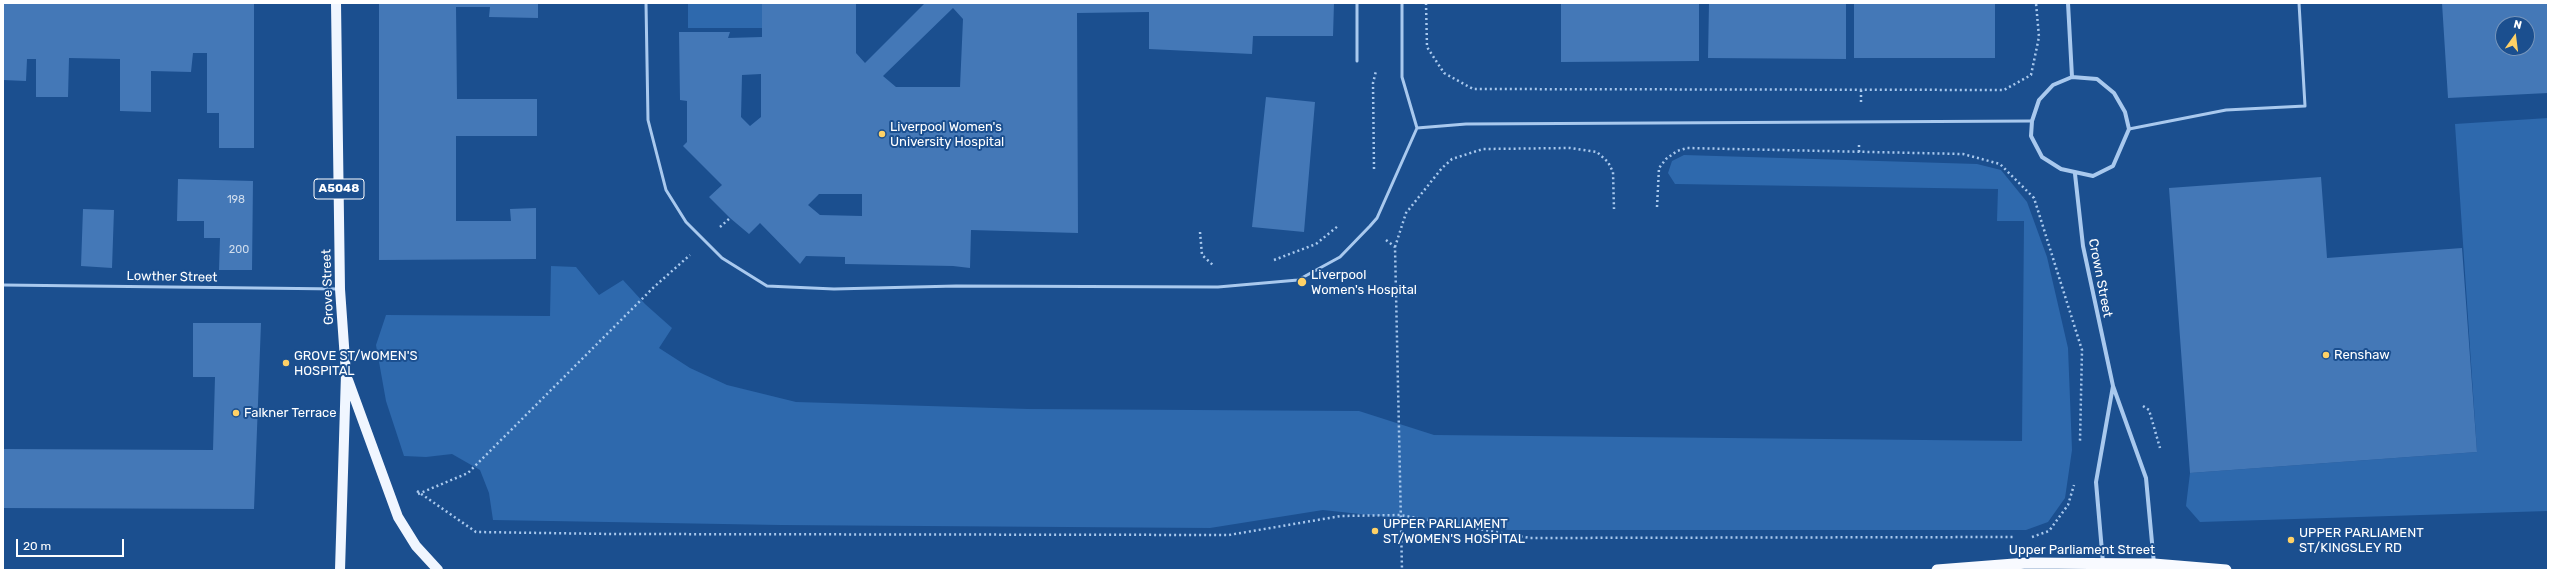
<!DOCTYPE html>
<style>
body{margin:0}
#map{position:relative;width:2551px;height:573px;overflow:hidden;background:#1b4f8f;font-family:Rubik,sans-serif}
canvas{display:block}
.frame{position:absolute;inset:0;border:4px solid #fff;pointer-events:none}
.north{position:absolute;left:2495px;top:16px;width:40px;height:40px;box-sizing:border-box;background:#1b4f8f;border:1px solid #7695bc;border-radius:50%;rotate:14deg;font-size:11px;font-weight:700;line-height:16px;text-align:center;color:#fff}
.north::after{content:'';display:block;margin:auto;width:14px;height:18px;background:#ffd166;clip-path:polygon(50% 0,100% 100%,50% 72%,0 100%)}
.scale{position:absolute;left:16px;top:539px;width:108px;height:18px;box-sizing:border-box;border:2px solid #fff;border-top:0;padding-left:5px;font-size:12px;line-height:14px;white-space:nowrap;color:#fff;-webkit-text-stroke:3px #1b4f8f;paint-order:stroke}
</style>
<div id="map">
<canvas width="2551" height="573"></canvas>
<div class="frame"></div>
<div class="north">N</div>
<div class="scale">20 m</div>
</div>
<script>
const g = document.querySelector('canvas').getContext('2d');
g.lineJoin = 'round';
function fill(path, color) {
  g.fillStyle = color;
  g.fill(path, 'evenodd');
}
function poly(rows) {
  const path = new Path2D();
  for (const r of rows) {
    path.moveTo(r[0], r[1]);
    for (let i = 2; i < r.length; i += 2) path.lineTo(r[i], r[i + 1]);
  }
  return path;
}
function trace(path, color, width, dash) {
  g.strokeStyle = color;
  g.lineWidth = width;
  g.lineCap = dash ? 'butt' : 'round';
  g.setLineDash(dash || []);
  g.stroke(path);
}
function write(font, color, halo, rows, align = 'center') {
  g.font = font + ' Rubik,sans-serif';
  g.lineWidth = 4;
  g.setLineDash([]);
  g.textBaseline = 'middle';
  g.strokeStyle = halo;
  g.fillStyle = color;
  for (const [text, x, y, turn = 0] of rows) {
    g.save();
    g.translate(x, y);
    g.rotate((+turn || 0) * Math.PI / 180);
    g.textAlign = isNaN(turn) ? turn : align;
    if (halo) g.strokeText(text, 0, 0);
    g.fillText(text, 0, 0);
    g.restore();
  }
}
const green = poly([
 [688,3,762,3,762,28,688,28],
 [2548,118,2548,511,2200,522,2186,506,2190,473,2477,452,2455,124],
 [1684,155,1977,164,2001,170,2027,202,2047,257,2068,348,2072,450,2065,498,2048,522,2026,530,1509,530,1323,510,1210,528,780,525,493,520,489,493,480,470,452,454,426,457,404,456,386,401,376,345,386,315,550,316,551,266,576,267,599,295,623,280,645,304,672,328,659,348,690,368,727,385,796,402,1028,409,1359,411,1434,435,2022,441,2024,221,1997,221,1998,189,1675,184,1668,173,1672,161]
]);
const building = poly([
 [3,3,254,3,254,148,219,148,219,113,207,113,207,53,193,53,191,72,151,71,151,112,120,111,120,59,69,58,68,97,36,97,36,59,27,59,26,81,3,80],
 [379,3,538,3,538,18,489,17,490,7,456,7,457,99,537,99,537,136,456,136,456,221,511,221,510,209,536,208,536,259,379,260],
 [762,3,856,3,856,53,865,63,925,3,1334,3,1333,36,1253,36,1252,54,1149,49,1149,12,1077,13,1078,233,971,230,970,268,953,266,845,264,845,257,806,256,800,264,760,223,749,234,730,218,709,197,722,185,683,146,687,142,687,101,680,100,679,32,730,32,728,38,762,37],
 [953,8,963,19,960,87,896,87,883,76],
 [761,74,761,117,750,126,741,117,742,75],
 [819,194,862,194,862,216,820,215,808,205],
 [1561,3,1699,3,1699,61,1561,62],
 [1709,3,1846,3,1846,59,1708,58],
 [1854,3,1995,3,1995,58,1854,58],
 [2442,3,2548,3,2548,93,2448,98],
 [2503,24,2527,24,2527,48,2503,48],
 [1266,97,1315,102,1304,232,1252,227],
 [2321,177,2327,258,2462,248,2477,452,2190,473,2169,188],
 [178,179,253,181,252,270,219,270,220,238,204,238,204,221,177,221],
 [83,209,114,210,112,268,81,266],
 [193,323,261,323,254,509,3,508,3,449,213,450,215,377,193,377]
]);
const path = poly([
 [1426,3,1427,47,1444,73,1473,89,2004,90,2031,75,2039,37,2036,3],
 [1861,102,1861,90],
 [1859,152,1859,143],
 [1374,169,1373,83,1376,71],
 [1657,207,1659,168,1666,159,1677,151,1687,148,1963,154,2000,164,2034,198,2082,350,2080,441],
 [720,227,730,218],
 [1200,232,1202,255,1214,266],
 [1386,240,1395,247,1402,570],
 [1395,247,1406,213,1442,168,1452,159,1483,149,1570,148,1597,152,1608,162,1613,172,1614,209],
 [1274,260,1316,244,1338,226],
 [2143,406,2149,410,2160,448],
 [417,491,476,532,611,534,1229,535,1341,516,1400,515,1530,538,2015,537],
 [418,494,468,473,654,287,690,255],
 [2032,537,2049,531,2068,505,2074,485]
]);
const service = poly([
 [646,3,648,120,666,190,686,222,722,258,767,286,834,289,956,286,1218,287,1298,280,1340,257,1370,226,1377,218,1417,128,1402,77,1402,3],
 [1357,3,1357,61],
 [1417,128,1466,124,2032,121],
 [2129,129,2226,110,2305,106,2299,3],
 [3,285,339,289]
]);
const minor = poly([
 [2068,3,2072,77],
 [2072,77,2097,79,2114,93,2125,112,2129,129,2113,166,2093,176,2061,169,2042,157,2031,136,2032,121,2039,100,2053,85,2072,77],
 [2075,174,2083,246,2113,386,2146,478,2154,564,2152,570],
 [2107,570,2103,563,2096,482,2113,386]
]);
const primary = poly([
 [336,3,340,289,346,374,340,570],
 [348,380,398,517,416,546,438,570]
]);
const trunk = poly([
 [1937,570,2027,563,2154,564,2226,570]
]);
const markers = [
 [882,134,4,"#ffd166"],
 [1302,282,5,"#ffd166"],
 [2326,355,4,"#ffd166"],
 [286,363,4,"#ffd166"],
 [236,413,4,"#ffd166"],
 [1375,531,4,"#ffd166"],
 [2291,540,4,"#ffd166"]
];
const numberNames = [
 ["198",236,200],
 ["200",239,250]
];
const shields = [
 [339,189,50]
];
const shieldNames = [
 ["A5048",339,189]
];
const poiNames = [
 ["Liverpool Women's",890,127],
 ["University Hospital",890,142],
 ["Liverpool",1311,275],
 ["Women's Hospital",1311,290],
 ["Renshaw",2334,355],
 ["GROVE ST/WOMEN'S",294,356],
 ["HOSPITAL",294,371],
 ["Falkner Terrace",244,413],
 ["UPPER PARLIAMENT",1383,524],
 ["ST/WOMEN'S HOSPITAL",1383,539],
 ["UPPER PARLIAMENT",2299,533],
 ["ST/KINGSLEY RD",2299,548]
];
const streetNames = [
 ["Lowther Street",172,277,1],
 ["Crown Street",2100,278,79],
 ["Grove Street",328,287,-92],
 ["Upper Parliament Street",2082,550]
];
fill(green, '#2e69ad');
fill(building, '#4478b7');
trace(path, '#a9c9ee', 2.5, [2, 3]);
trace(service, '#a9c9ee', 3);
trace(minor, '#a9c9ee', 4);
trace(primary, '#f0f6ff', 10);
trace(trunk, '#f8faff', 11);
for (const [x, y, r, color] of markers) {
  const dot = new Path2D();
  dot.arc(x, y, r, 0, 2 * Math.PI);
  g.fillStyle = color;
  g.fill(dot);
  trace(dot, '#1b4f8f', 1.5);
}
write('11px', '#d0dded', null, numberNames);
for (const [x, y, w] of shields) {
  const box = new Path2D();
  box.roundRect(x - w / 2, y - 10, w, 20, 3);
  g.fillStyle = '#1b4f8f';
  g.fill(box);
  trace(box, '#fff', 1);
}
write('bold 12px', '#fff', null, shieldNames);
write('13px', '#fff', '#1b4f8f', poiNames, 'left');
write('13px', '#fff', '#1b4f8f', streetNames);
</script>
